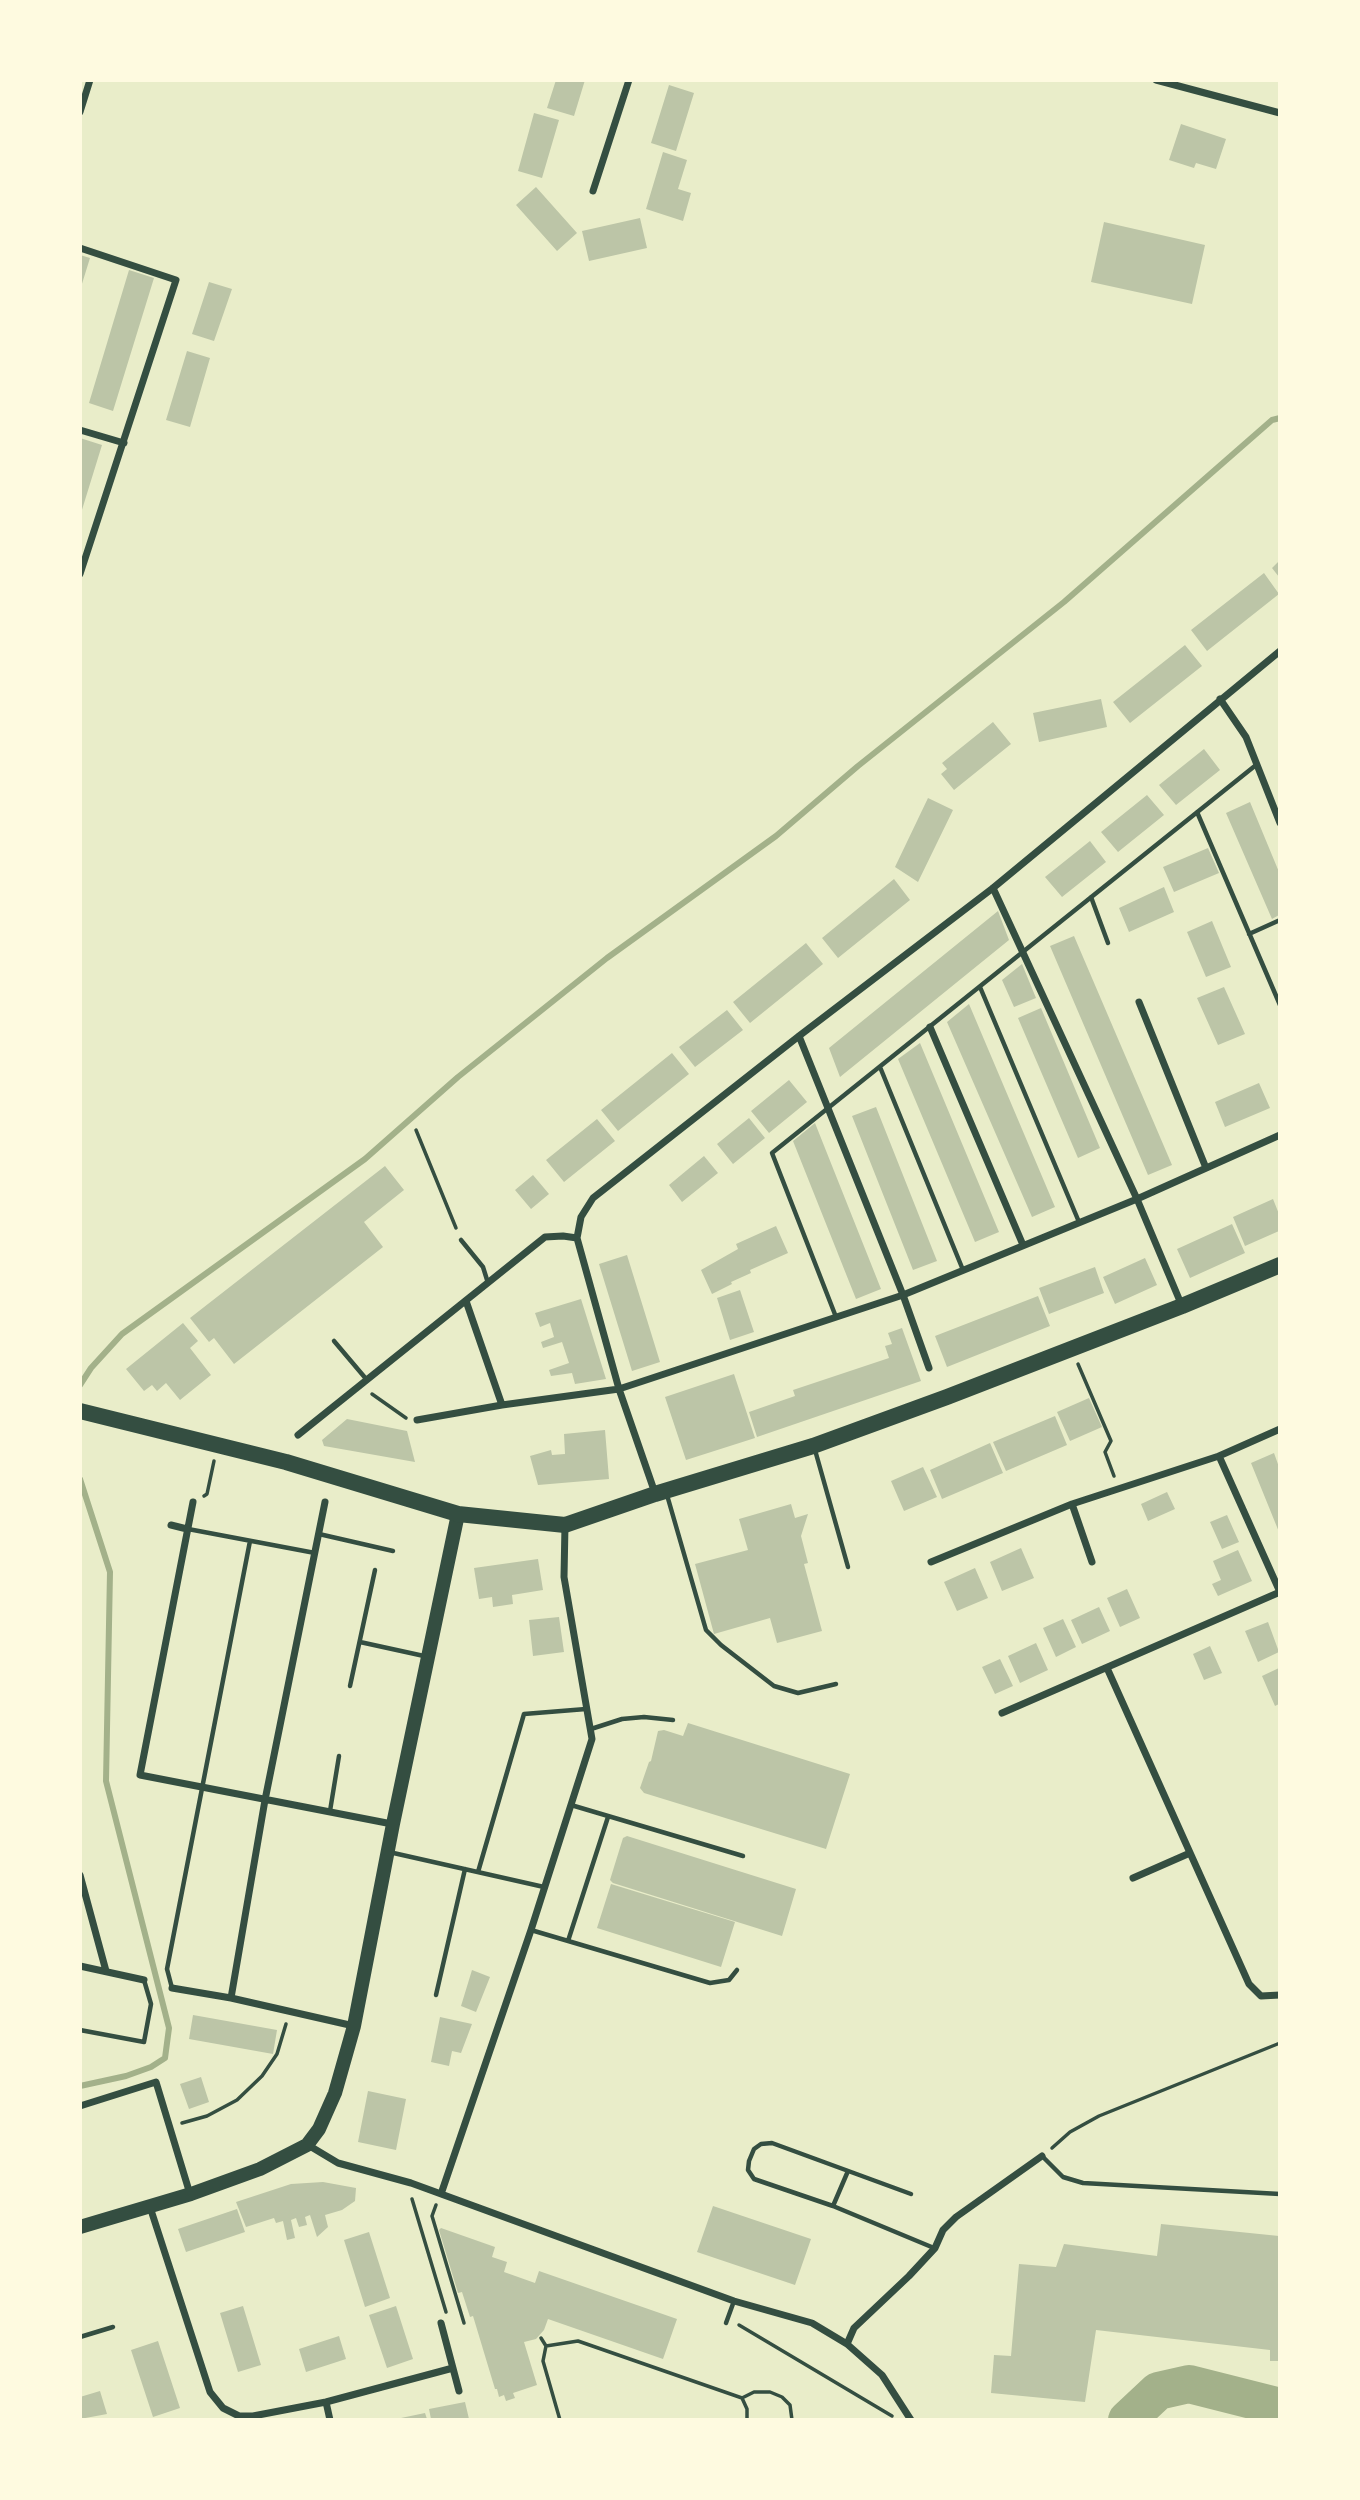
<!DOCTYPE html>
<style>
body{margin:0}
#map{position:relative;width:1360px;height:2500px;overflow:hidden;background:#e9edc9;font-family:Signika,sans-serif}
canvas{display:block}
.frame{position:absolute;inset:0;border:82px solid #fefae0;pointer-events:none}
</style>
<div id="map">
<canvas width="1360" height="2500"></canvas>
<div class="frame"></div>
</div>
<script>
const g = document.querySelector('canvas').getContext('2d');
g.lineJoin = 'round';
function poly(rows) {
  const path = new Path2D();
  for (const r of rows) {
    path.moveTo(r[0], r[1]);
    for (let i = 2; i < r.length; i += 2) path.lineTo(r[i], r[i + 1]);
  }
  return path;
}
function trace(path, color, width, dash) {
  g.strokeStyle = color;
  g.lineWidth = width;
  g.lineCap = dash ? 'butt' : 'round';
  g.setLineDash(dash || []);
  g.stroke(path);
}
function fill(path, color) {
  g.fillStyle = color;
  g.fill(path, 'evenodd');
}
const stream = poly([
 [80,1385,91,1368,122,1334,365,1159,458,1077,607,958,776,836,858,766,1064,602,1272,420,1280,418],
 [80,1479,110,1572,106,1781,169,2028,165,2058,151,2067,126,2076,80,2086]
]);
const river = poly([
 [1127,2420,1158,2391,1189,2384,1280,2407]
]);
const building = poly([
 [556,80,585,80,574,116,547,108],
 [669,85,694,93,676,151,651,143],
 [534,113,559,120,542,178,518,171],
 [1181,124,1226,139,1216,169,1196,163,1194,168,1169,160],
 [663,152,687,160,678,189,691,193,683,221,646,209],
 [536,187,577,233,557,251,516,205],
 [640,218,647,248,589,261,582,231],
 [1104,222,1205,245,1192,304,1091,282],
 [80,255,90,258,81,287,80,287],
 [129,270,154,278,113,411,89,403],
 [209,282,232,289,214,341,192,334],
 [187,351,210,358,190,427,166,420],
 [80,438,102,445,81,513,80,513],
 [1279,561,1279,577,1272,568],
 [1264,573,1279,594,1207,651,1191,630],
 [1185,645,1202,666,1130,723,1113,702],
 [1101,699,1107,727,1039,742,1033,713],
 [993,722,1011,744,954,790,941,774,947,769,942,763],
 [1204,749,1220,770,1176,805,1159,785],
 [1147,795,1164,815,1118,852,1101,832],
 [928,798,953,810,918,882,895,867],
 [1250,802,1279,872,1279,915,1272,919,1226,813],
 [1090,841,1106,862,1062,897,1045,877],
 [1208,848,1219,873,1174,892,1163,867],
 [894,879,910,900,838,958,822,938],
 [1164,887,1174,912,1129,932,1119,908],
 [998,911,1009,940,840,1077,829,1048],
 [1212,921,1231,967,1206,977,1187,932],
 [1074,936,1172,1165,1148,1175,1050,946],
 [806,943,823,964,750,1023,733,1002],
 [1022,964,1036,998,1014,1007,1002,980],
 [1224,987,1245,1034,1218,1045,1197,998],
 [969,1004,1055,1207,1032,1217,947,1022],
 [1041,1008,1100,1148,1078,1158,1018,1018],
 [727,1010,743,1030,695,1067,679,1047],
 [920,1043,999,1232,975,1242,898,1059],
 [672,1053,689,1074,618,1131,601,1110],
 [789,1080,807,1102,769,1133,751,1111],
 [1259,1083,1270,1108,1225,1127,1215,1102],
 [876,1107,937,1261,913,1270,852,1116],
 [749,1118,765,1138,733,1164,717,1144],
 [597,1119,615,1141,564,1182,546,1160],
 [815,1123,881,1289,856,1299,793,1141],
 [704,1156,718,1173,682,1202,669,1185],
 [385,1166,404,1190,364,1222,383,1247,234,1364,214,1338,209,1342,190,1318],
 [533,1175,549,1194,531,1209,515,1190],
 [1273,1199,1279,1214,1279,1231,1245,1246,1233,1217],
 [1232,1224,1245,1253,1190,1278,1177,1249],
 [776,1226,788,1253,750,1270,751,1273,731,1282,732,1284,712,1294,701,1270,738,1249,736,1244],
 [627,1255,660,1362,632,1371,599,1264],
 [1145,1258,1157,1285,1115,1304,1103,1277],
 [1095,1267,1104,1293,1049,1314,1039,1288],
 [740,1290,754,1332,730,1340,717,1298],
 [1038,1296,1050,1326,947,1367,935,1336],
 [581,1299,606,1379,575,1384,572,1373,551,1376,549,1370,569,1363,562,1342,543,1348,541,1342,554,1337,550,1323,540,1327,535,1313],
 [183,1323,198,1341,190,1348,211,1375,180,1400,166,1383,157,1391,152,1385,144,1391,126,1369],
 [902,1328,921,1381,757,1437,749,1412,795,1396,793,1390,889,1358,885,1346,892,1344,888,1333],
 [734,1374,755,1438,686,1460,665,1397],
 [1089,1398,1102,1427,1070,1441,1057,1412],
 [1055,1416,1067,1445,1006,1471,993,1442],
 [347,1419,407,1431,415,1462,324,1446,322,1440],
 [605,1430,609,1479,538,1485,530,1456,551,1450,552,1455,565,1454,564,1434],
 [990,1443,1003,1473,942,1499,930,1470],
 [1274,1453,1279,1467,1279,1532,1251,1463],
 [923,1467,937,1497,904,1511,891,1481],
 [1167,1492,1175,1509,1148,1521,1141,1504],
 [791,1504,795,1518,808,1514,801,1536,808,1563,804,1564,822,1631,777,1643,770,1618,714,1634,695,1564,748,1550,739,1519],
 [1227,1515,1239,1542,1222,1549,1210,1522],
 [1021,1548,1034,1578,1002,1591,990,1562],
 [1238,1550,1252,1581,1218,1596,1212,1584,1221,1580,1213,1561],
 [538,1559,543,1590,512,1595,513,1604,493,1607,492,1597,479,1599,474,1568],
 [975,1568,988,1598,957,1611,944,1582],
 [1127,1589,1140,1618,1120,1627,1107,1598],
 [1099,1607,1110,1631,1082,1644,1071,1620],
 [559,1617,564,1652,533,1656,529,1620],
 [1063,1619,1076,1647,1056,1657,1043,1628],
 [1268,1622,1279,1652,1258,1662,1245,1631],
 [1036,1643,1048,1670,1020,1683,1008,1656],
 [1210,1646,1222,1673,1204,1680,1193,1654],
 [1000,1659,1013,1686,995,1694,982,1667],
 [1279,1668,1279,1704,1275,1706,1262,1676],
 [688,1723,850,1774,826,1849,644,1793,640,1788,649,1762,651,1761,658,1731,664,1730,683,1736],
 [627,1836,796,1889,782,1936,613,1883,610,1880,623,1838],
 [611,1884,735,1922,721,1967,597,1928],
 [472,1970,490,1977,476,2012,461,2006],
 [193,2015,277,2030,273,2054,189,2039],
 [440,2017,472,2024,461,2053,452,2051,449,2066,431,2062],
 [201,2077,209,2102,189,2109,180,2084],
 [368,2091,406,2099,396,2150,358,2142],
 [323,2182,356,2188,355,2201,342,2210,325,2215,328,2227,317,2237,310,2215,305,2217,307,2225,299,2227,296,2218,291,2220,295,2238,287,2240,283,2221,276,2223,274,2218,246,2227,236,2202,291,2184],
 [713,2206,811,2239,795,2285,697,2252],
 [237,2209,245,2232,186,2252,178,2229],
 [1161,2224,1279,2236,1279,2361,1270,2361,1270,2350,1096,2330,1085,2402,991,2393,994,2355,1011,2356,1019,2264,1056,2267,1064,2244,1157,2256],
 [441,2228,495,2247,492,2257,507,2262,504,2272,535,2283,539,2271,677,2319,663,2359,548,2319,544,2330,536,2339,524,2342,537,2385,513,2393,515,2398,506,2401,504,2395,499,2397,497,2389,495,2389,473,2316,470,2317,462,2292,458,2293,439,2230],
 [369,2232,390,2298,365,2307,344,2240],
 [243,2306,261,2365,238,2372,220,2313],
 [396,2306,413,2359,387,2368,369,2315],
 [339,2336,346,2359,306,2372,299,2349],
 [158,2341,180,2408,153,2417,131,2350],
 [100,2391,107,2414,80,2419,80,2397],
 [465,2402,469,2419,431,2419,429,2409],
 [425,2413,427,2419,401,2419,401,2418]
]);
const path = poly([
 [416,1130,456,1228],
 [1078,1364,1111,1441,1105,1452,1114,1476],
 [372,1394,406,1418],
 [204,1496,207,1494,214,1461],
 [182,2123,207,2116,237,2100,262,2076,277,2054,286,2024],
 [1052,2148,1070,2132,1099,2116,1280,2043],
 [412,2199,446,2312],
 [436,2205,432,2216,464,2323],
 [739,2325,892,2416],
 [541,2338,546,2346,543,2361,560,2420],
 [546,2346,578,2341,742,2398,747,2409,747,2420],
 [742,2398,754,2392,770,2392,782,2397,790,2405,792,2420]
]);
const service = poly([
 [1197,812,1280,1005],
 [1091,897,1108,943],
 [1249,934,1280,920],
 [980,987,1079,1222],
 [880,1067,963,1270],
 [461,1240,483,1267,488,1283],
 [836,1317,772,1153,1256,765],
 [334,1341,367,1380],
 [815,1450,848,1567],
 [667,1495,706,1630,721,1645,774,1686,798,1693,836,1684],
 [188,1529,315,1553],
 [319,1534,393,1551],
 [360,1642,424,1656],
 [350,1686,375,1570],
 [591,1729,622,1719,644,1717,673,1720],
 [571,1805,743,1856],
 [330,1811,339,1756],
 [389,1852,544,1887],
 [478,1872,524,1714,586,1709],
 [531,1930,710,1983,729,1980,737,1970],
 [568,1941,608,1817],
 [172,1988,167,1969,250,1541],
 [436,1995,465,1869],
 [80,2030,144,2042,151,2004,144,1980],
 [1042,2156,1063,2177,1083,2183,1280,2194],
 [911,2194,772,2143,761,2144,754,2149,749,2161,748,2170,754,2179,833,2206,934,2248],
 [833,2206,848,2171],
 [726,2323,734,2301],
 [80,2337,113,2327]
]);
const minor = poly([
 [1156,80,1280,113],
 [80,112,90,80],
 [593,191,629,80],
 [80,248,176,280,80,574],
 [80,430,124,443],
 [1220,699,1246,737,1280,823],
 [993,888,1137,1199,1182,1306],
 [1139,1002,1206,1168],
 [930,1027,1023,1245],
 [799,1036,903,1295,929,1368],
 [466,1301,502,1405],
 [417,1420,502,1405,619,1389,903,1295,1137,1199,1280,1135],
 [298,1435,545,1237,563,1236,577,1238],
 [655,1493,619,1389,577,1238,581,1217,593,1198,799,1036,993,888,1280,651],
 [193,1502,140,1775,392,1824],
 [1072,1504,1092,1562],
 [171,1525,187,1529],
 [931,1562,1072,1504,1219,1456,1280,1429],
 [1107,1668,1249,1984,1261,1996,1280,1995],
 [1002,1713,1280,1592,1219,1456],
 [80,1875,106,1971],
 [1133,1878,1190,1853],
 [80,1966,144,1980],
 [172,1988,231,1998,354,2026],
 [231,1998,265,1800,325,1502],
 [80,2106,156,2082,190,2194],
 [308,2145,338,2163,411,2183,734,2301,812,2323,847,2344,882,2375,911,2420],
 [441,2194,531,1930,592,1739,564,1577,565,1525],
 [150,2207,210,2392,223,2408,239,2416,253,2416,326,2402,453,2368],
 [441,2323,459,2391],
 [847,2344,854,2328,909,2276,935,2248,943,2230,956,2217,1042,2156],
 [326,2402,330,2420]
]);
const secondary = poly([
 [80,2227,191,2194,260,2169,307,2145,319,2129,335,2093,354,2026,393,1824,458,1514]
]);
const trunk = poly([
 [80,1411,286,1462,458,1514,565,1525,655,1494,813,1446,947,1397,1182,1306,1280,1265]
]);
trace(stream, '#a3b18a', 6);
trace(river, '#a3b18a', 38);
fill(building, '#bcc5a7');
trace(path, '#344e41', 3.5);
trace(service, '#344e41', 4.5);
trace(minor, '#344e41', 7);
trace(secondary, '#344e41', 14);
trace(trunk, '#344e41', 16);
</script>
